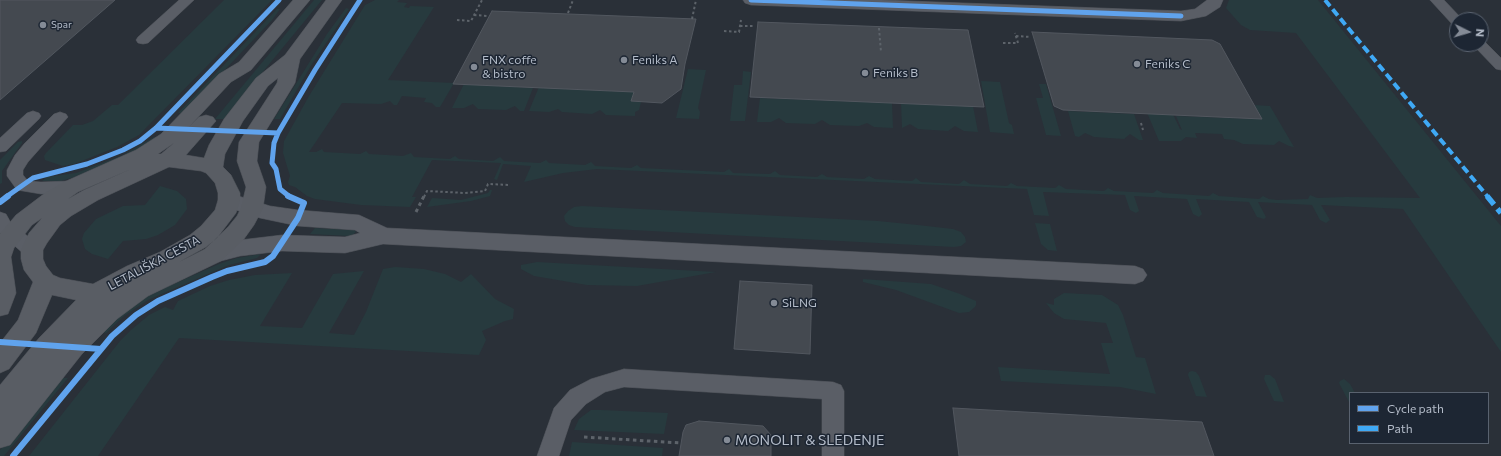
<!DOCTYPE html>
<meta charset="utf-8">
<style>
body{margin:0}
#map{position:relative;width:1501px;height:456px;overflow:hidden;background:#2a3038;font-family:Commissioner,sans-serif}
canvas{display:block}
.legend{position:absolute;left:1349px;top:392px;width:140px;height:52px;box-sizing:border-box;background:#1d2633;border:1px solid #59626f;margin:0;padding:5px 7px;list-style:none;font-size:12px;color:#b4bcc9}
.legend li{display:flex;align-items:center;gap:8px;height:20px}
.legend b{width:20px;border:1px solid #59626f}
.north{position:absolute;left:1449px;top:12px;width:40px;height:40px;box-sizing:border-box;background:#1d2633;border:1px solid #59626f;border-radius:50%;rotate:95deg;font-size:11px;font-weight:700;line-height:16px;text-align:center;color:#b4bcc9}
.north::after{content:'';display:block;margin:auto;width:14px;height:18px;background:#848b96;clip-path:polygon(50% 0,100% 100%,50% 72%,0 100%)}
</style>
<div id="map">
<canvas width="1501" height="456"></canvas>
<ul class="legend">
<li><b style="height:5px;background:#60a3ed"></b>Cycle path</li>
<li><b style="height:5px;background:#3fa9f5"></b>Path</li>
</ul>
<div class="north">N</div>
</div>
<script>
const g = document.querySelector('canvas').getContext('2d');
g.lineJoin = 'round';
function fill(path, color) {
  g.fillStyle = color;
  g.fill(path, 'evenodd');
}
function poly(rows) {
  const path = new Path2D();
  for (const r of rows) {
    path.moveTo(r[0], r[1]);
    for (let i = 2; i < r.length; i += 2) path.lineTo(r[i], r[i + 1]);
  }
  return path;
}
function trace(path, color, width, dash) {
  g.strokeStyle = color;
  g.lineWidth = width;
  g.lineCap = dash ? 'butt' : 'round';
  g.setLineDash(dash || []);
  g.stroke(path);
}
function write(font, color, halo, rows, align = 'center') {
  g.font = font + ' Commissioner,sans-serif';
  g.lineWidth = 3;
  g.setLineDash([]);
  g.textBaseline = 'middle';
  g.strokeStyle = halo;
  g.fillStyle = color;
  for (const [text, x, y, turn = 0] of rows) {
    g.save();
    g.translate(x, y);
    g.rotate((+turn || 0) * Math.PI / 180);
    g.textAlign = isNaN(turn) ? turn : align;
    if (halo) g.strokeText(text, 0, 0);
    g.fillText(text, 0, 0);
    g.restore();
  }
}
const green = poly([
 [224,0,272,0,139,135,117,147,74,164,63,166,45,160,44,156,46,153,73,125,82,125,93,121,112,105,118,105],
 [314,0,322,0,224,119,215,119],
 [375,0,399,0,397,2,407,3,404,7,409,8,410,6,434,7,388,80,454,83,440,107,436,107,432,103,424,102,426,98,402,96,397,105,394,105,390,101,381,104,342,103,309,152,316,152,322,149,324,152,360,154,366,151,369,154,403,156,411,153,414,157,450,159,455,156,459,159,493,161,500,157,504,161,521,162,540,163,546,160,549,163,585,165,591,162,595,166,631,168,637,165,641,168,724,172,729,169,733,173,770,174,775,171,780,175,817,177,822,174,827,177,864,179,869,176,875,179,912,181,916,178,921,182,959,184,964,180,970,184,1007,186,1011,183,1017,186,1055,188,1059,185,1066,189,1104,191,1108,188,1114,191,1133,192,1153,193,1157,190,1163,193,1209,196,1213,193,1219,196,1259,199,1263,196,1269,199,1277,200,1308,199,1310,195,1317,198,1346,197,1420,198,1296,33,1250,30,1241,25,1226,8,1229,0,1318,0,1501,226,1501,352,1403,209,1321,205,1330,220,1326,223,1320,220,1312,205,1258,202,1266,217,1264,219,1257,217,1249,202,1196,199,1202,214,1199,217,1193,214,1187,199,1134,196,1139,211,1136,213,1130,210,1125,195,1043,192,1049,216,1034,215,1027,189,597,169,563,173,524,182,531,166,503,164,497,180,494,179,501,163,432,160,412,197,416,197,410,207,361,205,315,199,307,196,295,187,289,185,288,182,290,176,283,153,284,141,309,96,365,5],
 [346,8,349,9,312,64,280,119,274,119,327,34],
 [277,9,280,9,273,19,184,113,178,113],
 [688,69,706,70,698,108,700,112,699,119,676,118],
 [743,71,751,72,745,121,730,121,734,85,742,85],
 [543,77,565,89,634,92,631,101,641,102,639,110,635,112,635,116,606,115,600,110,592,114,562,112,558,109,549,112,529,111],
 [981,81,1000,82,1009,123,1012,125,1014,134,990,132],
 [464,84,533,88,524,111,520,111,515,106,506,110,478,109,473,104,464,108,452,108],
 [1039,84,1046,84,1061,136,1046,135,1036,98,1043,98],
 [1140,96,1169,106,1180,129,1182,130,1176,116,1254,119,1260,114,1254,105,1270,106,1294,147,1289,146,1279,141,1274,145,1243,144,1234,140,1224,139,1222,134,1195,133,1197,138,1186,137,1181,141,1159,141],
 [760,98,892,103,893,128,874,127,867,123,859,126,830,125,822,120,815,124,786,123,779,118,771,122,757,122],
 [901,103,973,106,978,132,964,131,955,126,948,131,918,129,910,124,902,128],
 [1068,111,1134,114,1143,140,1139,140,1130,134,1124,139,1094,137,1085,133,1079,137,1075,136],
 [154,137,159,138,142,149,78,176,61,181,42,181,47,177,76,173,123,155],
 [22,141,22,143,2,171,2,183,0,184,0,160,18,142],
 [160,186,177,191,186,199,187,209,175,225,158,235,146,239,123,241,108,259,92,254,85,249,82,239,84,233,96,219,123,206,145,205],
 [490,190,492,190,490,196,471,201,427,207,432,198,461,200,488,193],
 [582,206,878,221,918,225,953,229,961,232,965,237,966,242,961,246,954,247,575,227,569,225,565,221,564,216,568,211,574,207],
 [1035,223,1050,224,1057,251,1048,250,1041,244],
 [315,228,354,230,356,231,354,234,350,236,310,234],
 [261,254,257,258,229,265,148,300,124,316,106,333,99,332,146,296,219,264,237,258],
 [537,262,716,272,637,286,587,285,534,276,521,269,521,265],
 [395,267,424,269,445,274,461,282,471,274,495,299,514,309,513,319,505,321,482,331,486,340,479,355,179,338,98,456,29,456,120,341,131,330,149,315,165,307,173,310,178,301,210,286,229,280,255,275,292,273,260,326,302,328,333,274,364,271,329,333,354,335,366,312,383,269],
 [863,279,931,284,960,294,976,301,976,305,975,307,969,312,959,313,896,290,863,282],
 [1064,293,1102,295,1118,305,1123,315,1136,357,1145,358,1156,394,1120,387,1001,381,998,367,1110,374,1101,343,1113,343,1106,323,1064,319,1054,313,1046,303,1054,305,1054,299],
 [1192,371,1196,372,1199,376,1207,397,1196,396,1188,375,1189,372],
 [1265,375,1270,375,1275,379,1284,402,1274,401,1264,379],
 [61,378,68,378,4,456,0,456,0,450],
 [1344,379,1350,384,1355,393,1350,393,1350,404,1339,383,1340,381],
 [591,410,601,410,668,413,664,434,574,430,579,419],
 [572,442,663,448,662,456,569,456]
]);
const building = poly([
 [0,0,115,0,0,100,0,0],
 [492,11,696,19,685,64,681,89,662,103,631,101,634,92,453,84,492,11],
 [758,22,968,30,984,107,750,97,758,22],
 [1032,32,1212,40,1220,44,1262,119,1063,110,1054,106,1032,32],
 [740,281,812,285,810,354,734,349,740,281],
 [953,408,1202,422,1214,456,959,456,953,408],
 [699,421,763,426,771,435,771,456,679,456,683,432,686,425,699,421]
]);
const pathFar1 = poly([
 [568,13,573,0],
 [474,15,488,16],
 [692,19,696,0],
 [457,20,471,21,482,0],
 [740,26,754,26],
 [879,28,881,52],
 [724,31,739,32,741,20],
 [1016,36,1031,37],
 [1003,43,1018,43,1015,33],
 [1141,123,1143,130],
 [424,197,427,191,465,193,485,191,488,184,509,185]
]);
const path = poly([
 [416,212,424,196],
 [584,437,681,443]
]);
const service = poly([
 [179,0,194,0,148,43,143,44,138,43,136,40,138,37,179,0],
 [1430,0,1444,0,1463,20,1457,20,1457,25,1452,24,1430,0],
 [1481,40,1484,41,1501,58,1501,70,1496,69,1472,44,1481,44,1481,40],
 [33,111,39,113,41,116,39,119,6,151,0,152,0,138,27,113,33,111],
 [60,112,66,114,68,117,28,162,23,170,23,175,28,181,41,182,71,181,77,183,80,187,77,191,71,193,41,194,17,190,7,176,7,170,15,155,24,144,54,114,60,112],
 [0,212,6,214,11,223,39,245,41,250,39,255,32,257,25,255,0,233,0,212],
 [624,369,833,382,841,385,844,391,844,456,822,456,822,399,624,387,605,392,586,404,571,420,559,456,537,456,554,408,570,390,591,379,624,369]
]);
const minor = poly([
 [743,0,882,0,1181,11,1195,9,1207,0,1223,0,1220,7,1206,16,1181,21,751,5,745,3,743,0],
 [229,193,270,206,298,210,359,215,387,228,1135,266,1143,269,1147,275,1143,281,1135,284,383,244,345,253,282,251,240,256,213,263,205,261,202,255,205,249,240,240,282,235,345,237,360,233,355,230,298,226,260,218,221,205,218,200,221,195,229,193]
]);
const secondary = poly([
 [293,0,310,0,251,70,231,82,189,127,199,117,206,115,213,117,216,121,186,155,204,158,209,145,224,119,256,78,285,55,326,0,342,0,300,59,295,83,259,142,257,161,266,187,263,208,254,225,244,239,221,261,148,296,117,319,82,354,10,445,0,448,0,385,39,338,76,300,52,295,36,333,9,369,0,373,0,343,18,320,33,282,24,270,21,259,21,250,29,233,42,218,32,225,14,248,11,257,16,293,8,314,0,316,0,234,16,215,45,193,64,182,136,150,161,134,219,74,239,62,293,0],
 [278,78,277,83,239,142,237,161,246,187,241,208,237,216,228,227,205,249,179,262,206,247,217,238,236,213,240,200,240,193,231,175,223,167,225,154,243,121,268,86,278,78],
 [174,143,161,154,158,154,174,143],
 [169,167,201,171,206,173,215,183,218,193,218,200,215,210,201,226,190,235,160,252,127,266,93,284,60,278,53,275,46,266,43,259,43,250,47,243,60,225,71,216,98,200,169,167],
 [131,169,84,190,68,199,78,192,131,169]
]);
const quietFar1 = poly([
 [1325,0,1488,197]
]);
const quiet = poly([
 [1487,196,1501,213]
]);
const cyclewayFar1 = poly([
 [751,0,1181,16],
 [156,128,278,133],
 [6,197,33,178,87,164,123,150,140,141,156,128,279,0],
 [290,197,280,189,276,169,272,163,274,143,278,133,315,70,360,0]
]);
const cycleway = poly([
 [0,202,8,196],
 [0,342,101,349],
 [13,456,112,336,136,315,158,301,212,277,227,271,265,262,273,256,298,218,304,203,288,196]
]);
const markers = [
 [43,25,4,"#848b96"],
 [624,60,4,"#848b96"],
 [1137,64,4,"#848b96"],
 [474,67,4,"#848b96"],
 [865,73,4,"#848b96"],
 [774,303,4,"#848b96"],
 [727,440,4,"#848b96"]
];
const farPoinames = [
 ["Spar",51,25]
];
const poiNames = [
 ["FNX coffe",482,60],
 ["& bistro",482,74],
 ["Feniks A",632,60],
 ["Feniks C",1145,64],
 ["Feniks B",873,73],
 ["SiLNG",782,303]
];
const streetNames = [
 ["LETALIŠKA CESTA",154,263,-28]
];
const nearPoinames = [
 ["MONOLIT & SLEDENJE",735,440]
];
fill(green, '#273a3e');
fill(building, '#444950');
trace(building, '#52575f', 1);
trace(service, '#484c53', 1);
trace(minor, '#484c53', 1);
trace(secondary, '#484c53', 1);
trace(pathFar1, '#5d636a', 2, [2.5, 2.5]);
trace(path, '#5d636a', 3, [3.5, 3.5]);
fill(service, '#5a5e66');
fill(minor, '#5a5e66');
fill(secondary, '#595d64');
trace(quietFar1, '#3fa9f5', 4, [8, 4]);
trace(quiet, '#3fa9f5', 5.5, [11, 5.5]);
trace(cyclewayFar1, '#60a3ed', 5);
trace(cycleway, '#60a3ed', 6);
for (const [x, y, r, color] of markers) {
  const dot = new Path2D();
  dot.arc(x, y, r, 0, 2 * Math.PI);
  g.fillStyle = color;
  g.fill(dot);
  trace(dot, '#1d2633', 1.5);
}
write('10px', '#b4bcc9', '#1d2633', farPoinames, 'left');
write('12px', '#b4bcc9', '#1d2633', poiNames, 'left');
write('12px', '#b4bcc9', '#1d2633', streetNames);
write('14px', '#b4bcc9', '#1d2633', nearPoinames, 'left');
</script>
